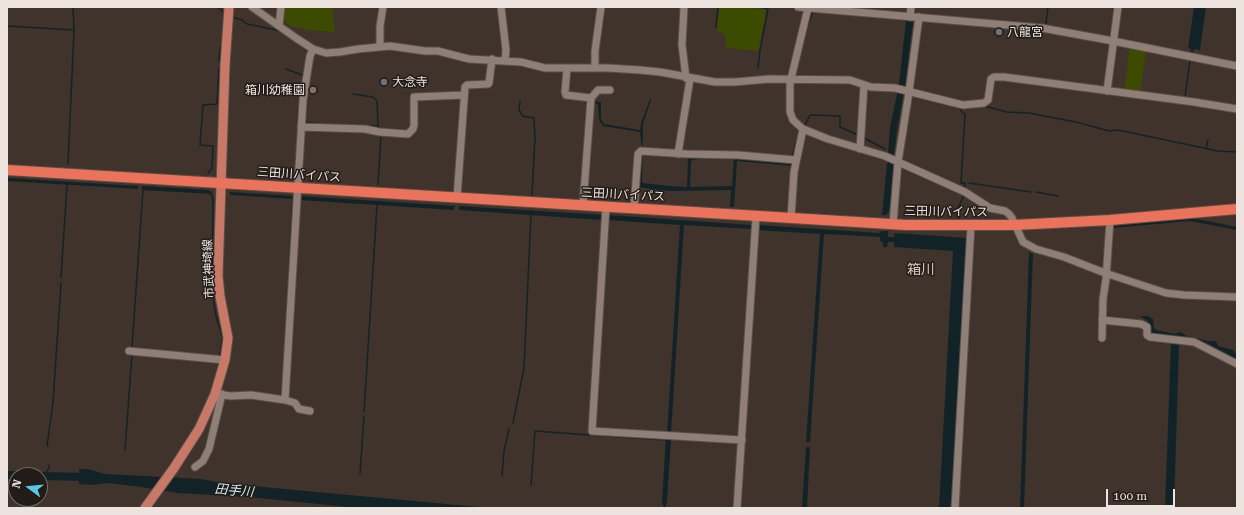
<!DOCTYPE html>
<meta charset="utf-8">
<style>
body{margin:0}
#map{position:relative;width:1244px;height:515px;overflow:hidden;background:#40332b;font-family:"Roboto Serif",serif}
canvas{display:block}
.frame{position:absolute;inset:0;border:8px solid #ede4df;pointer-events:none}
.north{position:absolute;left:8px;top:467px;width:40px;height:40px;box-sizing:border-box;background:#221c18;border:1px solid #736c68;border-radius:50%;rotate:286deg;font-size:11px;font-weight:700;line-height:16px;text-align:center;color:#ede4df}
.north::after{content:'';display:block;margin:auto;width:14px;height:18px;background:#59c8e5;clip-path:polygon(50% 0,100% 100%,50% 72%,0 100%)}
.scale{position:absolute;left:1106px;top:489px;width:69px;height:18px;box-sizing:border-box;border:2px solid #ede4df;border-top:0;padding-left:5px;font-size:12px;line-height:14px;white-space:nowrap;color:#ede4df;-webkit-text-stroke:3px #221c18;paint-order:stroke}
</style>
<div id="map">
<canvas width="1244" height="515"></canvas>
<div class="frame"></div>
<div class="north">N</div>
<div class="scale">100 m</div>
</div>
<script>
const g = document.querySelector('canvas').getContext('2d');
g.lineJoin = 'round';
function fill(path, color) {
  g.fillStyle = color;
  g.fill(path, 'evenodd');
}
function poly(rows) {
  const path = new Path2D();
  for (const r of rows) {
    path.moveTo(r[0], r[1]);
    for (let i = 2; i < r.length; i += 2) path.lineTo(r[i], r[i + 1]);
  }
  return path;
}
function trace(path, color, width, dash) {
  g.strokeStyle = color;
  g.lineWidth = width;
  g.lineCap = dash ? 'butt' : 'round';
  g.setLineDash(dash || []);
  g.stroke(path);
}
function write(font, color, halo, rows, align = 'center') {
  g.font = font + ' "Roboto Serif","Noto Sans JP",serif';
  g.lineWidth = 3;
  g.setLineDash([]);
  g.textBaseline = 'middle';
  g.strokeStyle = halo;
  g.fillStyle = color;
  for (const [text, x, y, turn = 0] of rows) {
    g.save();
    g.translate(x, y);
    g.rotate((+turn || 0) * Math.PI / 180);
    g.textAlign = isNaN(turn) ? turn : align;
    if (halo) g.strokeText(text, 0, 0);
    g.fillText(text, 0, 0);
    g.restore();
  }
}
const green = poly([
 [283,7,332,7,335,32,306,30,306,29,291,26,282,20],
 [719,7,745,7,766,10,759,51,726,48,726,37,723,33,717,31],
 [1130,47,1146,51,1140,93,1124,92]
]);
const water = poly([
 [1194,7,1206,7,1200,50,1194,49,1193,53,1191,53,1191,49,1188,48],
 [906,20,913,20,913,23,905,86,897,130,894,155,893,157,889,156,888,153,890,128,899,84],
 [650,99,651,100,643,124,642,183,670,186,687,187,688,158,704,157,704,159,696,159,691,161,690,187,732,186,734,158,793,163,792,166,737,161,734,207,730,207,731,190,670,191,637,187,642,148,640,132,603,126,599,120,598,104,593,103,593,101,601,102,601,119,604,124,640,130,641,123],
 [888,162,894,165,889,211,886,215,882,215,887,164],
 [7,178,138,186,138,189,7,181],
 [142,186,209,190,213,194,142,190],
 [230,192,294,196,294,199,230,195],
 [300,196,455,206,454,208,454,210,299,200],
 [459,206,603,215,602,220,459,210],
 [608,215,752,225,752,229,684,225,671,434,667,434,680,225,608,220],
 [1192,218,1237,227,1237,230,1190,221,1112,228,1112,226],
 [758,225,880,233,881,231,888,231,888,237,894,237,895,233,967,238,953,508,939,508,953,251,894,247,894,242,888,242,887,247,883,247,883,242,880,241,880,237,824,234,810,442,806,442,820,234,758,230],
 [1029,252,1033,254,1024,508,1020,508],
 [1140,316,1148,316,1153,319,1154,328,1156,330,1175,334,1180,332,1187,336,1208,341,1216,341,1218,346,1233,350,1237,355,1237,361,1196,340,1152,334,1150,332,1149,322],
 [1171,343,1179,343,1174,508,1165,508],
 [666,438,671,438,667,501,665,508,664,508,662,501],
 [806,447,810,447,807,508,802,508],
 [79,469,87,469,106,474,201,479,220,483,489,508,358,508,249,497,177,493,142,487,107,483,92,485,79,484]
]);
const stream = poly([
 [217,7,224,12],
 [754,7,756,7],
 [853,15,906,20],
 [232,17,242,20,247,24,281,31],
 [1046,23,1048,7],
 [7,26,74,30],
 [716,27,718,7],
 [805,34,813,11],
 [219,62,220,47],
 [758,68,760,50,768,9,764,8],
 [286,69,305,76],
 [1070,89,1078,90],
 [1083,91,1100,93],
 [353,94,373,97,377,101,378,125],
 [1105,94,1114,95],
 [410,95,411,116],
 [1118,96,1132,97],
 [1185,97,1190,60],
 [520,101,519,110,523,116,534,118,535,138,532,195],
 [984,106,1007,112,1029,113,1076,122,1109,131,1118,130,1218,151,1237,152],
 [961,107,961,111,965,114,961,183,965,183,964,188],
 [298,119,299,103,300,97],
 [305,122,319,124],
 [358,125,378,126,381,129],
 [805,125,810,115,840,116,840,127,858,135],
 [389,129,407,130],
 [864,138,885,149],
 [1206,149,1208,140],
 [792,157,799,132],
 [68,164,74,30,73,7],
 [208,173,212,168,213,146,200,145,203,105,217,104,219,67],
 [295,178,297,150],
 [969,183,1031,192],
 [378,185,381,135],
 [1036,192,1058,196],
 [211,194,213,199,212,282,213,297,216,316,222,335],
 [959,218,958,208,964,195],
 [61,277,67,185],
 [132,347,143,190],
 [221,349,222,340],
 [219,357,220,352],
 [284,365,293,199],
 [364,412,377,205],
 [513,423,524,368,531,214],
 [594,435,666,440],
 [47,446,53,402,61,283],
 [125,450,132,354],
 [360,474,364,416],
 [502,476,504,451,509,429],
 [531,485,535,431,589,435],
 [42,490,43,476,49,468,49,465]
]);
const river = poly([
 [7,475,16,475],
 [40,476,89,477]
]);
const minor = poly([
 [252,7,296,38,313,49,326,53,340,52,358,49,390,46,425,51,438,51,469,59,521,62,545,68,608,68,640,70,660,72,715,82,735,82,769,79,850,80,871,87,895,88,963,105,984,103,988,100,991,79,994,77,1004,77,1194,102,1237,109],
 [501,7,506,50,505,60],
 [684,7,682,45,686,78],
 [798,7,1042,28,1113,41,1237,66],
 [808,8,790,83,790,112,793,120,803,129,828,139,885,156,965,192,990,208,1005,211,1009,214,1012,218,1023,242,1036,249,1064,257,1105,273,1166,293,1184,295,1237,297],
 [910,17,911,7],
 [279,26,281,7],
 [380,46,380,26,383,7],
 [567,68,565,92,566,95,591,98],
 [595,68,595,51,601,7],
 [1107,91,1118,7],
 [301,127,365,129,380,132,408,134,413,129,414,125,414,97,464,95],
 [860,149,864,85],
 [678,154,690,79],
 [457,198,465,87,467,85,488,84,489,83,492,59],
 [583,205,591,98,598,90,610,90],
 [606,207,592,431,742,440],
 [634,208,638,154,641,151,687,154,738,155,796,160],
 [791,218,794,172,803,129],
 [893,224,898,162,909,92,919,17],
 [1102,320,1141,324,1147,327,1147,335,1150,337,1194,342,1237,364],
 [1102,338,1103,299,1106,279,1110,220],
 [129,351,225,360],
 [215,394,231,396,251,395,285,400,295,403,299,409,310,411],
 [285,400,303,100,310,56,313,49],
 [195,467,203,461,209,449,222,394],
 [737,508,756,217],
 [955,508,971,226]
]);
const major = poly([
 [145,508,174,468,199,429,215,394,225,360,228,338,220,296,218,276,225,65,229,7]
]);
const highway = poly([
 [7,170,906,225,1014,225,1110,220,1237,209]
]);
const markers = [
 [999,32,4,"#6b7280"],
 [384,82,4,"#6b7280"],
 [313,90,4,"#8d6e63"]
];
const poiNames = [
 ["八龍宮",1007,32],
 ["大念寺",392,82],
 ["箱川幼稚園",305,90,"right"]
];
const streetNames = [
 ["三田川バイパス",299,175,4],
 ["三田川バイパス",623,195,3],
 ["三田川バイパス",946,212,1],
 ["市武神埼線",209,269,-92]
];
const waterNames = [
 ["田手川",234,491,5]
];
const quarterNames = [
 ["箱川",921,270]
];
fill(green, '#3d4b00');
fill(water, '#122328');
trace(stream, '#122328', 1.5);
trace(river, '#122328', 8);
trace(minor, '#5a4f48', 9);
trace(major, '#5a4f48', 11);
trace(highway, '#5a4f48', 12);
trace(minor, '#8f7f76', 7);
trace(major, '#c77866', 9);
trace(highway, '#ec735b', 10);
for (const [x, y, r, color] of markers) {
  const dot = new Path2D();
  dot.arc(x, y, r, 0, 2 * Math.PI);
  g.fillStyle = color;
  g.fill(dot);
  trace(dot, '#221c18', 1.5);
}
write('12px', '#ede4df', '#221c18', poiNames, 'left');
write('12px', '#ede4df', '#221c18', streetNames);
write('italic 13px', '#cfe9f2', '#221c18', waterNames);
write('14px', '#dac9c0', '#221c18', quarterNames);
</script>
